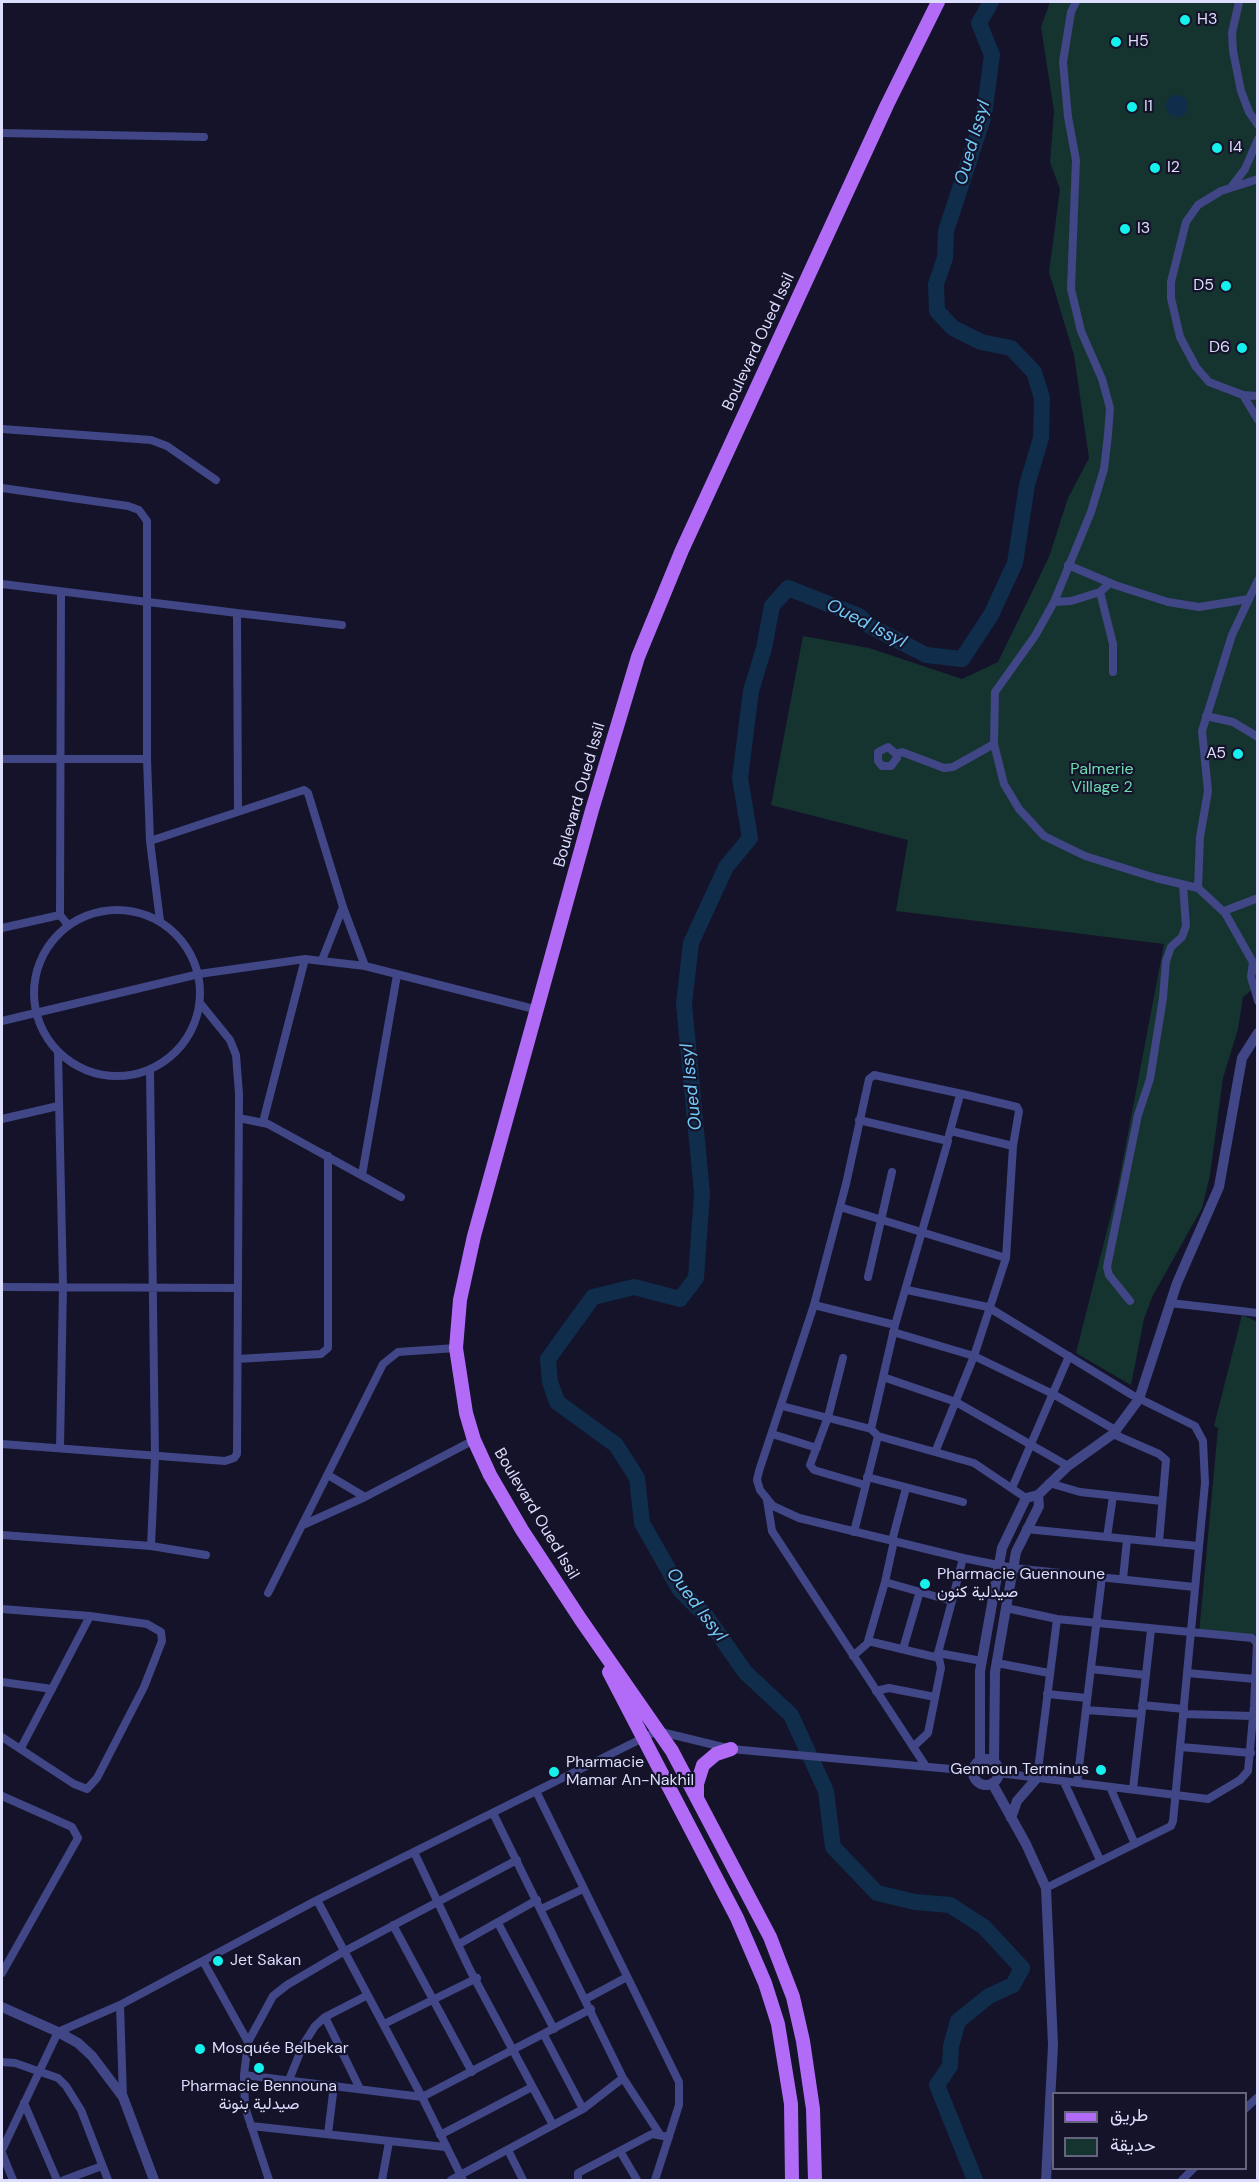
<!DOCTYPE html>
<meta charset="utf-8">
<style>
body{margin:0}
#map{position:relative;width:1259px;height:2182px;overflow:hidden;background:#14132a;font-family:"DM Sans",Vazirmatn,sans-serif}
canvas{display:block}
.frame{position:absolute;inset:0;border:3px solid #dddefd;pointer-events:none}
.legend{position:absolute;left:1052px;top:2092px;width:195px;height:78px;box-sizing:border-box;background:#14132a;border:2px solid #64647e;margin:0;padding:8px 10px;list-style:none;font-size:18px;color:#dddefd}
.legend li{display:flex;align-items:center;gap:12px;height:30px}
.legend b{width:30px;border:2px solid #64647e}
</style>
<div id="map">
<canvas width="1259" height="2182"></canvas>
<div class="frame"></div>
<ul class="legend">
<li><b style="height:8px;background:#b16bf7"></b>طريق</li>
<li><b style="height:16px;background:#16342f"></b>حديقة</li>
</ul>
</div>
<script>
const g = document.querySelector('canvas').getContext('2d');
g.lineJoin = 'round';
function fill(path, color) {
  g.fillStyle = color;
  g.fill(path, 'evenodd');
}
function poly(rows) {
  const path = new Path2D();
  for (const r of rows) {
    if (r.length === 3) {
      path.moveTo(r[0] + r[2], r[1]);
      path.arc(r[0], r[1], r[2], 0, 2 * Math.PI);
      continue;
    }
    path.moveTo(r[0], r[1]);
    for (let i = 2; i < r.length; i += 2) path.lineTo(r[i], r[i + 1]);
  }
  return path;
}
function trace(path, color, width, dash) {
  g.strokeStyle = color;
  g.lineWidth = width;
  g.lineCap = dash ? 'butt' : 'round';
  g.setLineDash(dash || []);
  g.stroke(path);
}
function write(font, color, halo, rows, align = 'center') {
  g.font = font + ' "DM Sans",Vazirmatn,sans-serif';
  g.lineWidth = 4.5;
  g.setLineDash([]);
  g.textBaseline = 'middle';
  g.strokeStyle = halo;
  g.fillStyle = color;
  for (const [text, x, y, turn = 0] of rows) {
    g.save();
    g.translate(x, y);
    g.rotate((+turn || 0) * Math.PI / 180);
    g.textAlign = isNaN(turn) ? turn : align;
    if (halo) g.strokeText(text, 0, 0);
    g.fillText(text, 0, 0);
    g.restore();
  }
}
const green = poly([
 [1050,2,1257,2,1257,986,1243,997,1238,1029,1223,1078,1210,1175,1202,1208,1152,1297,1144,1319,1131,1385,1076,1353,1117,1191,1164,944,896,911,908,840,771,805,803,636,869,648,962,679,998,662,1049,557,1068,498,1089,458,1074,355,1049,272,1060,189,1050,162,1054,111,1041,27],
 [1242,1315,1258,1322,1257,1635,1199,1634,1218,1428,1214,1426]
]);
const water = poly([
 [1177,106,11]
]);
const river = poly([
 [975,2180,937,2085,950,2066,951,2046,958,2021,989,1996,1013,1985,1022,1968,984,1927,950,1905,915,1902,877,1893,833,1847,826,1791,791,1715,745,1672,706,1616,680,1590,642,1523,637,1478,616,1445,557,1402,550,1382,548,1359,593,1297,634,1287,680,1299,696,1278,702,1193,684,1004,691,943,726,867,750,838,740,778,751,691,764,648,772,606,788,588,859,616,870,626,926,655,962,659,991,615,1015,563,1027,485,1041,438,1042,398,1034,372,1011,348,981,342,953,328,937,311,936,284,945,258,946,231,984,115,992,55,979,23,991,2]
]);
const minor = poly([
 [1076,2,1071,12,1063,62,1068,117,1076,160,1071,289,1081,331,1102,379,1110,408,1108,435,1104,469,1091,512,1054,602,1035,636,995,692,994,744,1004,784,1019,809,1044,836,1085,856,1156,878,1198,888],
 [1239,2,1232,33,1233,51,1241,91,1249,112,1258,125],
 [2,133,204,137],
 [1258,179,1221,191,1198,205,1186,222,1171,282,1171,298,1180,337,1196,367,1209,382,1243,395,1258,396],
 [1232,186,1245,169,1258,139],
 [1243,395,1258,420],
 [2,429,151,440,167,446,216,480],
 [2,488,128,506,139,510,147,521,147,759,150,841,160,921],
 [1068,565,1115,585,1168,602,1199,607,1249,599],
 [1258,580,1232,635,1202,731,1208,791,1200,837,1198,888,1225,913,1258,971],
 [2,584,237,613,238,811],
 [61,592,60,915,68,925],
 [1100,592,1113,644,1113,672],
 [1054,602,1071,601,1100,592,1110,583],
 [237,613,342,625],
 [1206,716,1233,722,1258,737],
 [896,754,897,758,891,766,882,766,878,761,878,752,888,747,896,754,902,752,944,768,953,767,994,744],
 [2,759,147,759],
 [150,841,304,790,308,793,343,907,365,966],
 [117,993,83],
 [1224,911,1258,898],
 [2,928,60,915],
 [322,960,343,907],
 [1253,962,1251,977,1258,1001],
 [2,1021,199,974,305,959,365,966,538,1010],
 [58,1053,63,1286,60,1448],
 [150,1070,155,1457,151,1546],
 [239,1118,268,1124,401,1197],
 [2,1119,58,1106],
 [859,1120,948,1141,895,1325,871,1429],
 [263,1122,305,959],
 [951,1131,1013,1146],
 [949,1135,960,1095],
 [362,1175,397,975],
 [840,1207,1006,1258],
 [868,1277,892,1172],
 [2,1287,237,1288],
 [907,1290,988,1307,1132,1395,1195,1426,1203,1441,1205,1483,1173,1821,1171,1826,1046,1888],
 [1130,1301,1109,1275,1107,1267,1138,1115,1150,1079,1163,998,1166,961,1171,947,1182,937,1186,926,1183,885],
 [1170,1303,1258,1313],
 [814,1305,895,1325],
 [893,1332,974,1356,1053,1394,1117,1431],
 [843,1358,828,1417,810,1465,814,1470,865,1485],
 [238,1359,321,1354,328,1348,328,1156],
 [883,1377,956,1402,1068,1466],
 [782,1406,871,1429,878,1436,974,1463,1026,1498],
 [772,1434,817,1448],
 [1113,1434,1159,1454,1166,1460,1159,1542],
 [2,1444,225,1461,234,1458,237,1454,239,1094,236,1055,230,1040,200,1003],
 [936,1450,974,1356,1006,1258,1013,1146,1019,1111,1017,1107,967,1095,874,1075,869,1079,846,1184,814,1305,759,1471,757,1480,760,1490,773,1506,799,1518,963,1558,1013,1568,1194,1587],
 [328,1475,365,1497],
 [867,1477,963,1502],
 [1049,1483,1080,1492,1162,1501],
 [1012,1488,1069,1356],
 [767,1500,772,1531,925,1765],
 [303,1525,365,1497,474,1440],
 [1026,1529,1198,1546],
 [854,1532,878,1436],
 [2,1535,151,1546,206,1555],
 [1107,1537,1113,1496],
 [892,1541,906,1488],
 [894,1541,885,1582,952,1601,938,1653,982,1661],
 [1123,1579,1127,1540],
 [885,1582,868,1641,939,1658],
 [268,1593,383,1364,398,1352,456,1348],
 [952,1601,963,1558],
 [2,1609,90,1616,147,1624,161,1632,162,1641,144,1687,97,1778,87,1789,74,1784,2,1737],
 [903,1649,920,1591],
 [853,1656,869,1642],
 [997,1663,1049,1673],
 [1091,1669,1145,1675],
 [1187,1673,1255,1679],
 [2,1682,52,1689],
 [876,1691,889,1688,935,1697],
 [1047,1694,1087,1698],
 [1142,1705,1184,1709],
 [1086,1710,1141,1714],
 [1183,1714,1253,1716],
 [913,1747,928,1733,941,1668,938,1653],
 [1181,1747,1251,1753],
 [21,1748,90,1616],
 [999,1773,1208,1799,1240,1780,1248,1771,1254,1706,1257,1643,1252,1638,1057,1619,1006,1608],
 [1037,1778,1057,1619],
 [1064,1782,1100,1860],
 [1077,1783,1102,1577],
 [1110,1787,1135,1844],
 [1133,1789,1151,1630],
 [536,1791,679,2082,679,2105,655,2180],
 [2,1796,72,1827,78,1838,2,1973],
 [414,1852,470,1970,553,2125],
 [317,1900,422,2097,463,2180],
 [541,1909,583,1889],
 [498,1923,554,2029],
 [393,1925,472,2072],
 [459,1944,537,1900],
 [203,1961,248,2042],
 [586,1999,627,1977],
 [120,2005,123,2097],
 [325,2017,360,2089],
 [384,2024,477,1978],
 [544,2035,583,2109],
 [2,2062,15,2063,58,2078,66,2086,81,2110,108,2180],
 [244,2075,422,2097,591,2009],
 [623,2078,659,2133],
 [289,2080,303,2045,315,2026,325,2017,366,1996],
 [24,2103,57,2180],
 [1246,2108,1258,2097],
 [251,2126,445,2147],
 [328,2134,334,2085],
 [440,2135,532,2087],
 [2,2150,58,2032,120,2005,317,1900,657,1731,731,1749,973,1771],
 [508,2150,523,2180],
 [620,2151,637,2180],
 [2,2153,13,2180],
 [64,2180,102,2166],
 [269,2180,245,2107,244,2075,248,2042,273,1996,287,1985,343,1952,517,1860],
 [382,2180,389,2142],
 [451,2180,583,2109,623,2078,493,1813],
 [578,2180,578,2173,652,2134,669,2137],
 [1182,2180,1194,2168]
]);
const tertiary = poly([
 [986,1772,13],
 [980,1761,980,1671,1002,1548,1026,1498,1038,1495,1068,1466,1113,1434,1139,1399,1177,1283,1219,1187,1242,1058,1258,1033],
 [994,1762,995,1672,1006,1608,1016,1552,1039,1506,1038,1495],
 [992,1783,1026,1844,1046,1888,1053,2045,1046,2180],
 [1011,1818,1017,1801,1037,1778],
 [2,2007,58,2032,78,2043,92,2056,123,2097,154,2180]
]);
const primary = poly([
 [609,1672,737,1918,765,1983,778,2024,791,2104,792,2180],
 [697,1797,697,1784,703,1765,716,1754,731,1749],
 [815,2180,813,2109,803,2041,793,1997,770,1937,672,1751,581,1620,522,1530,490,1475,474,1440,466,1413,456,1348,460,1300,474,1236,592,810,638,657,682,550,887,105,938,2]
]);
const markers = [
 [1185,20,6,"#15f2ed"],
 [1116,42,6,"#15f2ed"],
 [1132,107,6,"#15f2ed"],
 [1217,148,6,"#15f2ed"],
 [1155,168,6,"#15f2ed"],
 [1125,229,6,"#15f2ed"],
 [1226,286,6,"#15f2ed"],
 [1242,348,6,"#15f2ed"],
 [1238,754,6,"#15f2ed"],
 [925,1584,6,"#15f2ed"],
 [1101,1770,6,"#15f2ed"],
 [554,1772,6,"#15f2ed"],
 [218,1961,6,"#15f2ed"],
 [200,2049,6,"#15f2ed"],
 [259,2068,6,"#15f2ed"]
];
const poiNames = [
 ["H3",1197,20],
 ["H5",1128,42],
 ["I1",1144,107],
 ["I4",1229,148],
 ["I2",1167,168],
 ["I3",1137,229],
 ["D5",1214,286,"right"],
 ["D6",1230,348,"right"],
 ["A5",1226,754,"right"],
 ["Pharmacie Guennoune",937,1575],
 ["صيدلية كنون",937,1593],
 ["Pharmacie",566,1763],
 ["Mamar An-Nakhil",566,1781],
 ["Gennoun Terminus",1089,1770,"right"],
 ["Jet Sakan",230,1961],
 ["Mosquée Belbekar",212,2049],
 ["Pharmacie Bennouna",259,2087,"center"],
 ["صيدلية بنونة",259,2105,"center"]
];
const streetNames = [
 ["Boulevard Oued Issil",759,342,-65],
 ["Boulevard Oued Issil",580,795,-74],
 ["Boulevard Oued Issil",536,1514,59]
];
const parkNames = [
 ["Palmerie",1102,770],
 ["Village 2",1102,788]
];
const waterNames = [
 ["Oued Issyl",973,143,-74],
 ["Oued Issyl",866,624,27],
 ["Oued Issyl",692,1087,-96],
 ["Oued Issyl",696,1605,53]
];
fill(green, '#16342f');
fill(water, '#102d4b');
trace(river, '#102d4b', 16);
trace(minor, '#404686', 8);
trace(tertiary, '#404686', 10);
trace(primary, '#b16bf7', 14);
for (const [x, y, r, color] of markers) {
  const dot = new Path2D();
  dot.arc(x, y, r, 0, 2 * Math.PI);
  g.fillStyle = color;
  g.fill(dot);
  trace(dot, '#14132a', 2);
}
write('16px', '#dddefd', '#14132a', poiNames, 'left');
write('16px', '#dddefd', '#14132a', streetNames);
write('16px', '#6cdbb2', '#14132a', parkNames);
write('italic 18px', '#71caf7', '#14132a', waterNames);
</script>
